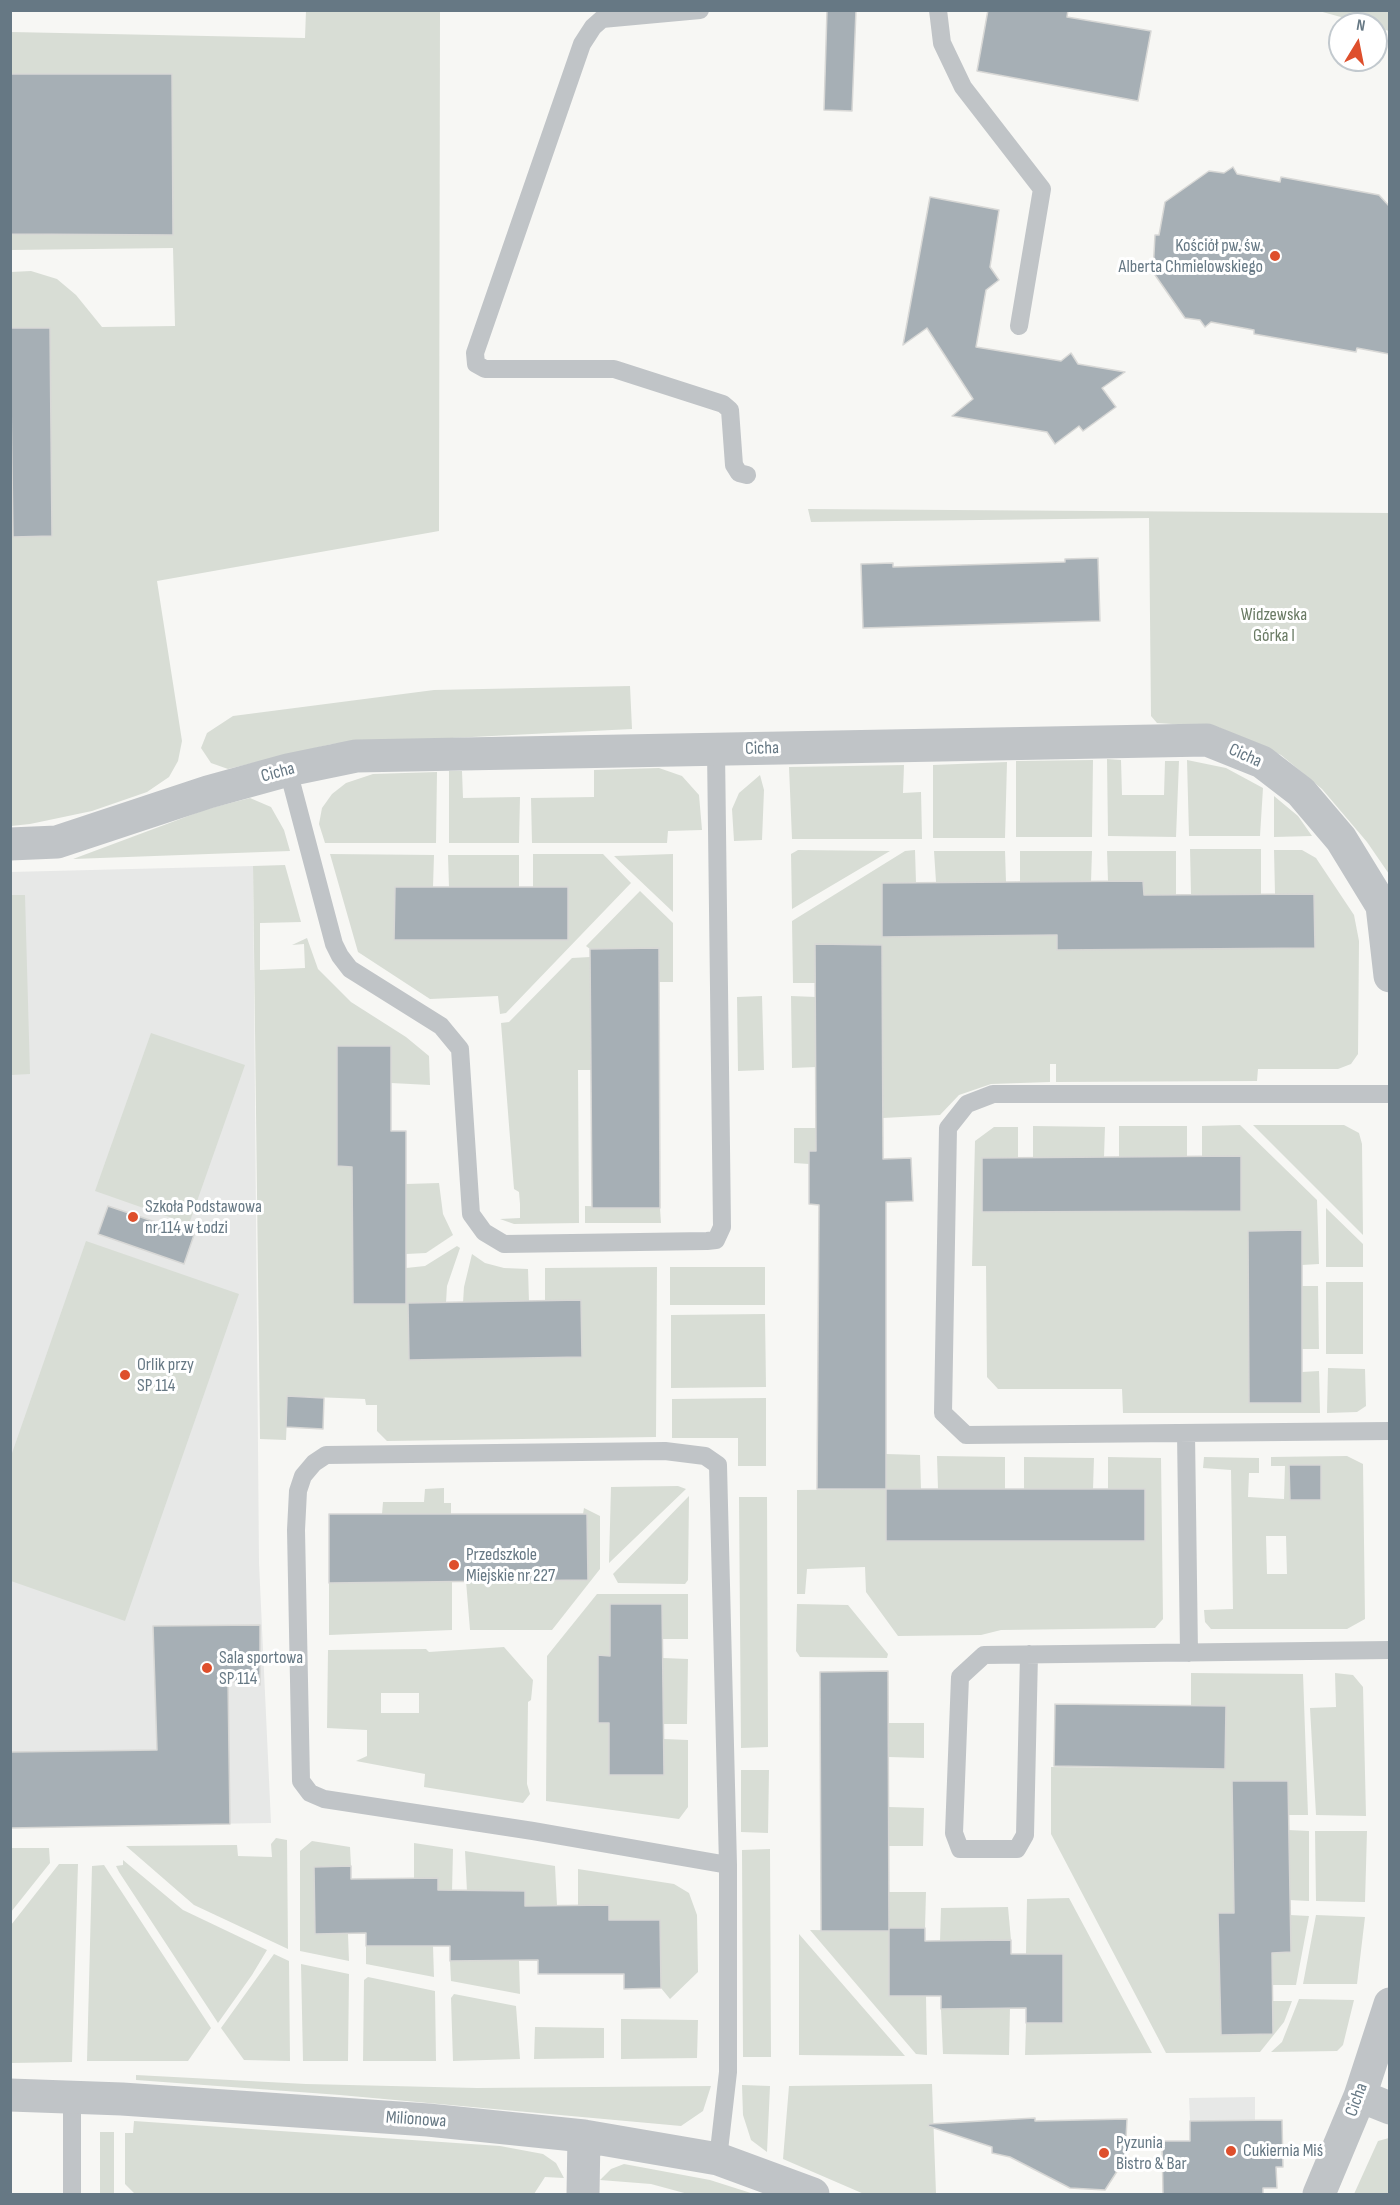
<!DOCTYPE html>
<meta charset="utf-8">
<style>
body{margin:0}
#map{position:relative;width:1400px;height:2205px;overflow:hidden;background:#f7f7f4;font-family:"Sofia Sans Condensed",sans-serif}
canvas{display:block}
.frame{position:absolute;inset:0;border:12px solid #667884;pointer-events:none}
.north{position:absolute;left:1328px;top:12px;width:60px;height:60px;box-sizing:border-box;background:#fff;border:2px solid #c2c9ce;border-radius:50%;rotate:10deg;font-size:16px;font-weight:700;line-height:24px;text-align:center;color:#667884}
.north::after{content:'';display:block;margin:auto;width:21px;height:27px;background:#de4f2c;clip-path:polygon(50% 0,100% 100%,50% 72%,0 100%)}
</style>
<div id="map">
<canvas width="1400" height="2205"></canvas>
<div class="frame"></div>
<div class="north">N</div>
</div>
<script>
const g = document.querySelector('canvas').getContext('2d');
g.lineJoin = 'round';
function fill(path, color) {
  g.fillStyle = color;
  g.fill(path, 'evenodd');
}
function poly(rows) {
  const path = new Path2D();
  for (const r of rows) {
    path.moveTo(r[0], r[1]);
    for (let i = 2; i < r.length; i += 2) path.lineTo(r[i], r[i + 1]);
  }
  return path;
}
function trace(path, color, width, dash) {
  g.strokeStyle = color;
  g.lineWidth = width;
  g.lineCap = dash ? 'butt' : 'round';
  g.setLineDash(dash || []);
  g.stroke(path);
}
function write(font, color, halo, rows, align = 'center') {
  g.font = font + ' "Sofia Sans Condensed",sans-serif';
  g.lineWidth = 6;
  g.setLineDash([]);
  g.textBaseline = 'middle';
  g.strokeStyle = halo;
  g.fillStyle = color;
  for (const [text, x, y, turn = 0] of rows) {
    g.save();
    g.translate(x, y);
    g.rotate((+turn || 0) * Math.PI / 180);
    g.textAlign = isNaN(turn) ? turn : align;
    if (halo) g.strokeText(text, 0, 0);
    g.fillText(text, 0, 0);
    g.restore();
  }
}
const built = poly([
 [253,866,259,1563,271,1823,11,1827,10,872],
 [1255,2097,1255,2120,1190,2121,1189,2098]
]);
const green = poly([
 [306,11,440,11,439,531,157,581,182,741,178,761,169,777,147,792,92,811,30,824,11,826,11,272,31,271,57,279,76,295,102,327,175,326,173,248,11,250,11,32,305,38],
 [1319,11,1389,11,1389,31,1376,27,1376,24,1366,24],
 [808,509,1389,513,1389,874,1367,842,1322,789,1281,755,1218,727,1157,723,1151,716,1149,518,811,522],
 [630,686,632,729,332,744,228,769,211,763,201,748,207,733,233,716,434,690],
 [1107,759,1121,760,1122,795,1164,795,1165,761,1179,761,1176,837,1108,836],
 [1093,760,1092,837,1016,837,1016,761],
 [1187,760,1226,768,1263,788,1260,836,1189,836],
 [1007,762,1005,838,933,838,933,765],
 [904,765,903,793,921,792,922,839,792,839,789,767],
 [659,768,682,776,699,795,702,830,668,831,667,843,532,843,531,798,594,797,594,770],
 [449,771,462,771,463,798,520,797,519,843,449,843],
 [437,772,436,843,325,843,319,824,322,808,332,794,346,783,373,774],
 [760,775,764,790,762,840,734,841,732,809,739,793],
 [1274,796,1298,816,1312,836,1274,837],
 [250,798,271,807,284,830,290,851,73,859,207,809],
 [1190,849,1261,849,1261,894,1191,894],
 [798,850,890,851,792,909,791,854],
 [915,850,916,883,882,883,882,937,1057,935,1057,950,1315,947,1314,894,1275,894,1274,850,1302,850,1316,858,1354,915,1359,941,1358,1054,1351,1064,1338,1069,1258,1069,1257,1081,1056,1082,1056,1064,1050,1064,1050,1082,991,1084,959,1095,940,1115,883,1118,883,1081,869,1081,882,1065,882,945,816,945,816,983,793,983,792,921,905,851],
 [934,851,1005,851,1006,882,936,882],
 [1020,851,1092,851,1091,882,1020,882],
 [1107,851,1176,851,1176,895,1144,895,1143,881,1108,881],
 [330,854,434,855,433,887,395,887,395,940,568,940,568,887,533,887,533,854,603,854,631,883,506,1013,500,1014,498,996,430,999,358,952],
 [673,854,673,912,614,856],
 [448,855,519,855,519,887,449,887],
 [285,865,301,922,260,923,260,970,305,968,304,944,292,945,307,938,318,969,351,1002,406,1037,429,1056,430,1085,391,1083,337,1046,337,1166,352,1167,353,1304,406,1304,406,1268,425,1266,457,1246,460,1248,447,1286,446,1303,408,1303,409,1360,582,1357,581,1301,545,1301,545,1268,657,1267,656,1437,387,1441,377,1431,377,1405,366,1405,365,1399,288,1396,286,1440,260,1439,253,866],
 [640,891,673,923,673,982,659,982,659,948,590,949,586,946],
 [11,895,25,895,30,1074,11,1075],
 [590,957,591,1070,578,1070,579,1223,514,1224,500,1219,520,1218,520,1204,519,1192,514,1189,501,1023,509,1022,572,958],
 [762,996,764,1070,738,1071,737,997],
 [791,996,816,997,816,1067,792,1068],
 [151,1033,245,1065,189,1224,95,1191],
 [1240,1125,1317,1200,1319,1264,1302,1265,1301,1230,1248,1231,1249,1403,1302,1403,1302,1372,1319,1371,1320,1413,1123,1413,1122,1389,998,1389,987,1377,986,1266,972,1266,975,1141,994,1127,1018,1127,1018,1158,983,1212,1241,1211,1241,1157,1202,1157,1202,1126],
 [1253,1125,1344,1125,1359,1133,1362,1144,1363,1235],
 [1033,1126,1105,1127,1104,1157,1033,1158],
 [1119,1126,1187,1126,1187,1157,1119,1157],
 [794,1128,867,1128,863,1151,809,1151,809,1164,794,1163],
 [439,1183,443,1214,453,1235,426,1253,406,1254,406,1184],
 [585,1206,660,1208,661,1223,585,1223],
 [1326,1208,1363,1244,1363,1267,1326,1267],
 [86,1241,239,1294,125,1621,11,1581,11,1456],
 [472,1254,485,1263,504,1268,528,1269,529,1302,463,1303,464,1287],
 [670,1267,765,1267,765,1305,670,1305],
 [1326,1282,1363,1282,1363,1354,1326,1354],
 [1302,1286,1318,1286,1319,1349,1302,1349],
 [765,1314,766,1387,671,1388,671,1315],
 [1328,1368,1365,1369,1366,1406,1357,1412,1327,1413],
 [766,1398,766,1466,738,1466,738,1438,672,1438,672,1399],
 [886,1454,920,1455,921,1490,886,1541,1145,1541,1145,1489,1108,1489,1108,1457,1161,1458,1163,1619,1155,1628,1001,1630,981,1635,898,1636,866,1592,865,1567,807,1569,805,1594,797,1594,797,1490,886,1489],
 [937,1456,1005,1457,1005,1489,938,1489],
 [1347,1456,1363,1464,1365,1619,1347,1629,1211,1629,1205,1622,1204,1610,1233,1609,1231,1470,1203,1468,1204,1457,1259,1458,1259,1473,1249,1473,1248,1497,1284,1499,1285,1466,1271,1466,1271,1457],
 [1321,1465,1321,1500,1290,1500,1290,1466],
 [1266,1536,1286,1536,1287,1574,1267,1574],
 [1024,1457,1094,1458,1093,1489,1024,1489],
 [678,1486,686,1489,609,1563,611,1487],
 [444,1488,444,1503,451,1503,451,1514,382,1514,383,1502,424,1502,425,1489],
 [689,1496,688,1580,685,1584,618,1583,613,1574],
 [739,1497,767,1497,768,1747,741,1748],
 [584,1508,600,1516,600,1569,552,1630,470,1630,466,1581,537,1581,537,1567,553,1581,587,1580,587,1515,583,1514],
 [366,1566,452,1581,452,1630,329,1635,329,1583,365,1583],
 [597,1594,688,1594,688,1639,663,1639,662,1604,610,1604,610,1638,622,1656,598,1656,598,1723,619,1723,609,1741,609,1775,664,1775,664,1739,688,1740,688,1807,679,1819,546,1801,547,1656],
 [797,1604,848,1605,888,1654,887,1658,800,1657,796,1651],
 [504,1647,533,1680,531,1700,528,1702,527,1784,530,1794,523,1803,424,1787,425,1774,356,1761,367,1756,367,1730,327,1728,328,1650,426,1649,429,1652],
 [381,1693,419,1693,419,1713,381,1713],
 [663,1658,688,1659,687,1724,663,1724],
 [1191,1673,1303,1674,1308,1815,1288,1815,1287,1781,1233,1781,1234,1913,1218,1914,1221,2035,1273,2034,1273,2001,1292,2001,1284,2022,1260,2052,1166,2053,1051,1834,1051,1767,1225,1769,1226,1707,1191,1705],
 [1335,1673,1353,1675,1363,1687,1366,1816,1316,1815,1310,1708,1336,1707],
 [888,1723,924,1723,924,1758,889,1757],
 [741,1770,769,1770,768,1833,741,1832],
 [889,1807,924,1808,923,1846,889,1846],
 [1288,1830,1309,1831,1309,1901,1289,1900],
 [1315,1831,1367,1831,1365,1902,1316,1901],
 [276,1838,287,1840,288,1949,194,1905,126,1846,237,1845,238,1856,272,1857,271,1844],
 [312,1841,350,1847,351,1866,314,1867,315,1934,348,1934,349,1961,300,1951,300,1851],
 [414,1843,453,1849,452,1892,438,1892,438,1878,414,1879],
 [11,1848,49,1848,50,1863,11,1912],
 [770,1849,771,2057,743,2057,742,1850],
 [465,1851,555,1866,557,1905,525,1906,524,1891,467,1892],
 [123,1860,183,1910,267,1950,252,1975,218,2023,119,1872,116,1866,123,1865],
 [59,1864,78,1864,72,2062,11,2063,11,1925],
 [104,1865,211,2028,188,2061,87,2061,92,1866],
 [578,1869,674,1884,689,1893,697,1915,698,1972,670,1999,661,1988,660,1920,609,1920,609,1905,578,1905],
 [889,1892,926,1892,925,1928,889,1928],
 [1069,1898,1152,2053,1025,2055,1026,2023,1063,1954,1026,1954,1027,1899],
 [1008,1907,1011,1940,940,1941,941,1908],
 [1290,1915,1309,1916,1296,1985,1272,1985,1272,1953],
 [1316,1915,1365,1917,1357,1984,1303,1984],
 [810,1930,889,1931,926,1996,927,2055,916,2054],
 [799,1934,905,2056,799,2055],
 [366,1946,433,1946,434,1977,366,1964],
 [274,1954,289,1961,290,2061,244,2060,221,2028],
 [450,1961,519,1961,520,1994,451,1981],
 [301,1964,349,1974,348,2061,303,2061],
 [368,1977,435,1991,436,2061,363,2061,364,1980],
 [454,1994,516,2006,520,2059,453,2061,451,1998],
 [1299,1999,1354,2000,1343,2045,1337,2051,1271,2052,1282,2042],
 [1010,2008,1009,2055,943,2054,941,2009],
 [621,2019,698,2020,697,2058,621,2059],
 [535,2027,604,2028,604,2058,534,2059],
 [136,2075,306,2084,477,2088,711,2086,703,2111,681,2126,340,2095,136,2080],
 [932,2084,936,2194,864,2194,783,2159,789,2086],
 [742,2085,770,2086,767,2152,751,2140,743,2115],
 [134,2121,500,2146,543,2154,556,2163,564,2178,545,2177,534,2194,135,2194,125,2184,125,2133,133,2133],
 [100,2132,114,2132,114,2194,100,2194],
 [1389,2138,1389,2194,1354,2194,1378,2141],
 [624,2164,710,2180,754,2194,688,2194,651,2184,600,2180,611,2169]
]);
const building = poly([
 [827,10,856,10,852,111,824,110,827,10],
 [988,10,1068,10,1067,17,1151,31,1138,101,977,71,988,10],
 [10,74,172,74,173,235,10,234,10,74],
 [1233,167,1237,174,1280,182,1281,177,1379,195,1389,206,1389,354,1357,348,1356,352,1254,334,1254,330,1211,322,1205,327,1200,320,1185,318,1153,272,1155,235,1159,235,1165,202,1209,171,1224,173,1233,167],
 [930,197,999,210,990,267,999,280,986,290,976,347,1061,361,1071,353,1078,364,1125,372,1102,388,1116,407,1083,431,1079,426,1055,444,1047,432,952,416,973,399,927,328,903,345,930,197],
 [10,328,50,328,52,536,13,537,10,328],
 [1098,558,1100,621,863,628,861,564,893,563,893,567,1065,562,1065,559,1098,558],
 [1143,881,1144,895,1314,894,1315,948,1057,950,1057,935,882,937,882,883,1143,881],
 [395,887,568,887,568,940,394,940,395,887],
 [815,944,882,945,883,1159,911,1158,913,1201,886,1202,886,1489,817,1489,819,1205,809,1204,809,1151,816,1151,815,944],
 [659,948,660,1208,592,1208,590,949,659,948],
 [337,1046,391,1046,391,1131,406,1131,406,1304,353,1304,352,1167,337,1166,337,1046],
 [1241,1156,1241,1211,982,1212,982,1158,1241,1156],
 [108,1206,194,1235,184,1264,98,1234,108,1206],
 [1302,1230,1302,1403,1249,1403,1248,1231,1302,1230],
 [581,1300,582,1357,409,1360,408,1303,581,1300],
 [287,1396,324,1398,323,1429,286,1427,287,1396],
 [1289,1465,1321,1465,1321,1500,1290,1500,1289,1465],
 [886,1489,1145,1489,1145,1541,886,1541,886,1489],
 [329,1514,587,1514,588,1580,329,1583,329,1514],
 [610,1604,662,1604,664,1775,609,1775,609,1723,598,1723,598,1655,610,1656,610,1604],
 [260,1625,260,1685,228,1681,230,1824,10,1828,10,1752,157,1750,153,1626,260,1625],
 [888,1671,889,1931,821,1931,820,1672,888,1671],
 [1055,1704,1226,1706,1225,1769,1054,1766,1055,1704],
 [1232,1781,1288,1781,1291,1952,1272,1953,1273,2034,1221,2035,1218,1913,1234,1913,1232,1781],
 [351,1866,351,1879,438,1878,438,1890,525,1891,525,1906,609,1905,609,1920,660,1920,661,1988,624,1989,624,1974,538,1974,538,1960,450,1961,450,1946,366,1946,366,1933,315,1934,314,1867,351,1866],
 [889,1928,925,1928,925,1941,1011,1940,1011,1954,1063,1954,1063,2023,1026,2023,1026,2008,941,2009,941,1996,889,1996,889,1928],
 [1035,2118,1035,2121,1127,2119,1125,2159,1105,2190,1070,2188,1010,2157,992,2153,992,2147,928,2126,929,2124,1035,2118],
 [1282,2120,1283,2167,1276,2167,1277,2188,1263,2188,1263,2194,1163,2194,1162,2141,1190,2141,1190,2121,1282,2120]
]);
const service = poly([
 [700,10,602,19,593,27,582,44,475,353,476,364,485,369,614,369,723,404,730,410,734,465,739,473,747,475],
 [938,10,942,43,963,87,1042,189,1019,326],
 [288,770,334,944,340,956,350,969,441,1026,460,1049,471,1214,484,1232,504,1244,707,1241,716,1240,722,1227,716,750],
 [1390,1094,993,1094,967,1104,948,1128,943,1413,966,1435,1390,1431],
 [1186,1433,1189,1653],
 [1029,1654,1025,1835,1017,1849,960,1849,954,1833,960,1677,984,1655,1390,1650],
 [718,2159,728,2072,728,1865,718,1465,705,1456,665,1451,326,1455,314,1463,303,1476,298,1491,296,1530,301,1781,310,1793,324,1799,533,1831,728,1865],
 [72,2194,72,2096]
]);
const minor = poly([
 [10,844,57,842,208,792,288,770,356,756,1207,740,1262,762,1301,792,1341,839,1382,906,1390,976],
 [10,2095,122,2099,428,2120,584,2136,718,2159,813,2194],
 [1360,2096,1390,2108],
 [583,2194,584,2136],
 [1319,2194,1360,2096,1390,2004]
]);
const markers = [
 [1275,256,6,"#de4f2c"],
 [133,1217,6,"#de4f2c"],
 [125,1375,6,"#de4f2c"],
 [454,1565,6,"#de4f2c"],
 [207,1668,6,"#de4f2c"],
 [1231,2151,6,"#de4f2c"],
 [1104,2153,6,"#de4f2c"]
];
const poiNames = [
 ["Kościół pw. św.",1263,246,"right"],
 ["Alberta Chmielowskiego",1263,267,"right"],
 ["Szkoła Podstawowa",145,1207],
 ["nr 114 w Łodzi",145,1228],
 ["Orlik przy",137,1365],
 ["SP 114",137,1386],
 ["Przedszkole",466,1555],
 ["Miejskie nr 227",466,1576],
 ["Sala sportowa",219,1658],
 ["SP 114",219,1679],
 ["Pyzunia",1116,2143],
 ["Bistro & Bar",1116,2164],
 ["Cukiernia Miś",1243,2151]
];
const parkNames = [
 ["Widzewska",1274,615],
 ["Górka I",1274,636]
];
const streetNames = [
 ["Cicha",762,749,-2],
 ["Cicha",1245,756,24],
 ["Cicha",278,773,-15],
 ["Cicha",1357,2100,-70],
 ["Milionowa",416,2120,4]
];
fill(built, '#e7e8e7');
fill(green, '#d8ddd5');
fill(building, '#a6afb5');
trace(building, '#d8d8d6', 1.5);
trace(service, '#c0c4c7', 18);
trace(minor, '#c0c4c7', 33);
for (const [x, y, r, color] of markers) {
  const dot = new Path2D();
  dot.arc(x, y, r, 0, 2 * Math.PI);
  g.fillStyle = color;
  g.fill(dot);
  trace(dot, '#fff', 2);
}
write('18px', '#667884', '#fff', poiNames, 'left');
write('18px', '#6a7b65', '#fff', parkNames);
write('18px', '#667884', '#fff', streetNames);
</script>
